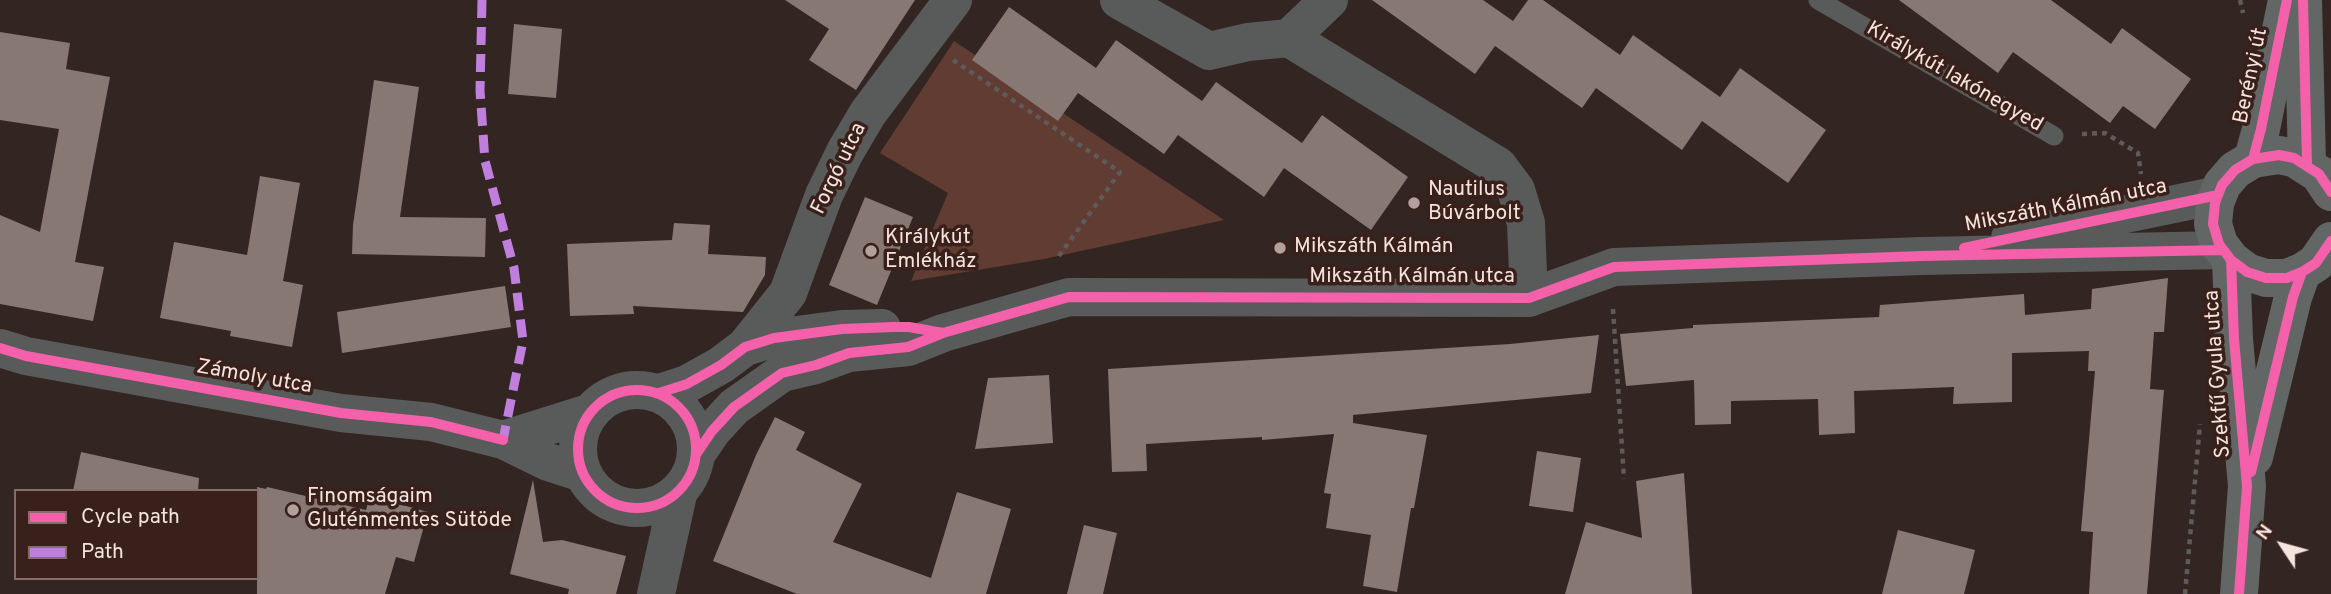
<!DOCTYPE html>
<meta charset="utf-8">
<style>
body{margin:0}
#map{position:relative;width:2331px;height:594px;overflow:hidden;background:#332521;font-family:Overpass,sans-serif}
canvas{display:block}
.legend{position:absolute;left:14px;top:489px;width:245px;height:91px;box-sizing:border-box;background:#3a201a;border:2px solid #856e68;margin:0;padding:9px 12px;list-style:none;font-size:21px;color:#f5e3de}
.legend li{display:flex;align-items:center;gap:14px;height:35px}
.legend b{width:35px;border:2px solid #856e68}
.north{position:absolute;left:2247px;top:510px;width:70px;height:70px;-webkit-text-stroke:5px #3a201a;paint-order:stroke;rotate:306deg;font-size:19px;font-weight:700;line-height:28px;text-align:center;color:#f5e3de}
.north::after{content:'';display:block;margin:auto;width:24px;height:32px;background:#f5e3de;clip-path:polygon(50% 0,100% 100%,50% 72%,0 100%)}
</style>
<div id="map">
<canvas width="2331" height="594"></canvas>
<ul class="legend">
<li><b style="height:9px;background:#f560ab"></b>Cycle path</li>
<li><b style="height:9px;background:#c07fdc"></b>Path</li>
</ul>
<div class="north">N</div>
</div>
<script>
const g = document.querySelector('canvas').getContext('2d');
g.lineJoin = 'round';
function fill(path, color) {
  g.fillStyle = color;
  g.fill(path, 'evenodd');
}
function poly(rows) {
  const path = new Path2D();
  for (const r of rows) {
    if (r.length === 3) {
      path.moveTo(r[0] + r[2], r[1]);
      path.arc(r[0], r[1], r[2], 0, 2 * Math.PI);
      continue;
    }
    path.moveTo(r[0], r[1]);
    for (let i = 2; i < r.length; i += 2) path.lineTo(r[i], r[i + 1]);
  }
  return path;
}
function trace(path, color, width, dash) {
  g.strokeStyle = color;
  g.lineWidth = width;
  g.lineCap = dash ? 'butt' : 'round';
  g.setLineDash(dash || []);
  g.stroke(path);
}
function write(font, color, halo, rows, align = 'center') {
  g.font = font + ' Overpass,sans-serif';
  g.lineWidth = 7;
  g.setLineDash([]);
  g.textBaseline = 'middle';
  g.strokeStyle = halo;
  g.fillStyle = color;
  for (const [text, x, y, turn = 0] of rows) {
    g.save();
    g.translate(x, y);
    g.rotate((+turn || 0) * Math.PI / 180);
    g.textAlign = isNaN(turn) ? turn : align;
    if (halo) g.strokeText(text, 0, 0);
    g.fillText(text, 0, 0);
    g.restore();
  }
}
const green = poly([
 [954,41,1224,220,1044,259,911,281,948,193,880,153]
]);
const building = poly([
 [785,0,915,0,856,90,809,60,829,29],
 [1372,0,1483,0,1513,21,1528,0,1543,0,1620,55,1633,35,1720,97,1740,68,1826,130,1788,183,1702,121,1682,150,1596,88,1582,108,1495,46,1475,74],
 [1899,0,2051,0,2111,44,2122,28,2191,79,2155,129,2123,106,2110,123,2013,52,1998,73],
 [1009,7,1096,68,1116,40,1202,101,1216,82,1302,143,1322,115,1408,177,1371,230,1284,168,1264,197,1178,135,1164,154,1078,93,1058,121,972,60],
 [514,24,562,29,556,98,508,94],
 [0,32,70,43,66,69,110,77,75,262,104,267,93,321,0,304,0,215,40,232,59,129,0,120],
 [374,80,419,87,400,217,486,218,485,257,352,254,353,225],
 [260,176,300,183,283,281,303,285,292,347,230,336,231,331,160,318,174,242,247,255],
 [865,197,913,217,877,305,829,285],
 [674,223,710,225,708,254,766,257,765,275,743,312,633,306,634,314,570,316,567,244,672,240],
 [2168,278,2164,332,2154,332,2150,389,2164,390,2147,594,2089,594,2093,532,2081,531,2095,371,2088,371,2089,351,2012,353,2012,402,1953,404,1954,387,1854,391,1855,433,1819,435,1818,399,1731,401,1731,424,1695,425,1694,380,1626,386,1620,334,1693,328,1693,325,1879,317,1880,305,2024,294,2025,315,2091,309,2092,289],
 [505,286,511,327,342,353,337,312],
 [1599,335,1591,393,1353,415,1353,423,1427,435,1414,508,1411,508,1397,592,1363,586,1371,535,1326,528,1331,494,1324,493,1334,434,1262,440,1262,437,1146,444,1147,471,1112,472,1108,369,1510,344],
 [1049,375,1053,443,975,449,988,378],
 [775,417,805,432,796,450,862,484,833,542,931,578,957,492,1011,509,986,594,797,594,713,561,756,455],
 [1537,451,1581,458,1573,512,1529,506],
 [81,452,199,478,198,491,73,491],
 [1684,473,1692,594,1565,594,1586,522,1642,538,1636,481],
 [533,480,543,542,562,540,626,556,616,594,568,594,569,589,510,574],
 [257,487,266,489,267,487,366,510,370,496,428,512,414,562,396,557,385,594,257,594],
 [1084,525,1117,533,1103,594,1067,594],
 [1898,530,1975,550,1964,594,1882,594]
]);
const path = poly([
 [2240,0,2243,13],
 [953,60,1120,172,1056,260],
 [2082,134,2105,133,2138,153,2141,174],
 [1613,309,1624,479],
 [2185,594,2200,424]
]);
const lane = poly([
 [1818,0,2054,136]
]);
const street = poly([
 [1119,0,1209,51,1248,42,1289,38,1498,166,1516,190,1526,223,1529,298],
 [1289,38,1329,0],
 [2010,238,2218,195],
 [745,347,788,293,824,195,845,152,868,113,953,0],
 [0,348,26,356,341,413,431,422,503,440,548,462,582,473],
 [637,449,59],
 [659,393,687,384,721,365,745,347,774,338,842,329,882,328],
 [503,440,589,413],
 [697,453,712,431,734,407,782,373,816,365,849,353,908,347,943,333,1069,297,1529,298,1614,267,1922,256,2223,250],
 [656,594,679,490]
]);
const secondary = poly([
 [2303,0,2307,164],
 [2253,159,2261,129,2287,0],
 [2331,192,2319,174,2294,158,2279,155,2253,159,2235,170,2222,185,2215,203,2213,224,2219,244,2231,260,2247,272,2266,278,2287,278,2302,272,2316,263,2331,241],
 [2231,260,2234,339,2247,486,2239,594],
 [2254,457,2293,297,2302,272]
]);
const quiet = poly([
 [482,0,480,91,485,161,514,268,523,341,503,440]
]);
const cycleway = poly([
 [2303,0,2307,164],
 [2253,159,2261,129,2287,0],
 [2331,192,2319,174,2294,158,2279,155,2253,159,2235,170,2222,185,2215,203,2213,224,2219,244,2231,260,2247,272,2266,278,2287,278,2302,272,2316,263,2331,241],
 [1964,248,2218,195],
 [2231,260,2234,339,2247,486,2239,594],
 [0,348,26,356,341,413,431,422,503,440],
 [637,449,59],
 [659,393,687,384,721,365,745,347,774,338,842,329,893,327,909,327,943,333],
 [697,453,712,431,734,407,782,373,816,365,849,353,908,347,943,333,1069,297,1529,298,1614,267,1922,256,2223,250],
 [2251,472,2293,297,2302,272]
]);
const markers = [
 [1414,203,7,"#b1a09c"],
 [1280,248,7,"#b1a09c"],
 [871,251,7,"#b1a09c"],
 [293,510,7,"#b1a09c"]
];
const streetNames = [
 ["Berényi út",2252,76,-78],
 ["Királykút lakónegyed",1954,78,30],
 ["Forgó utca",840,169,-64],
 ["Mikszáth Kálmán utca",2066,207,-11],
 ["Mikszáth Kálmán utca",1412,278],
 ["Szekfű Gyula utca",2219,374,-94],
 ["Zámoly utca",254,378,10]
];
const poiNames = [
 ["Nautilus",1428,191],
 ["Búvárbolt",1428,215],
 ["Királykút",885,239],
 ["Emlékház",885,263],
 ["Mikszáth Kálmán",1294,248],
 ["Finomságaim",307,498],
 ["Gluténmentes Sütöde",307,522]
];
fill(green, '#603c32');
fill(building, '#887874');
trace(path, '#5e5b5a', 4.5, [5, 5]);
trace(lane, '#585b59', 19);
trace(street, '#585b59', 38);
trace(secondary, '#626664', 38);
trace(quiet, '#c07fdc', 9, [18, 9]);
trace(cycleway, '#f560ab', 10);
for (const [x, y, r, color] of markers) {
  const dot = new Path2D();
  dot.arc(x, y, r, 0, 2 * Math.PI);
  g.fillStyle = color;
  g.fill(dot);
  trace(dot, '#3a201a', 2.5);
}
write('21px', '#f5e3de', '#3a201a', streetNames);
write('21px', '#f5e3de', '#3a201a', poiNames, 'left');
</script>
